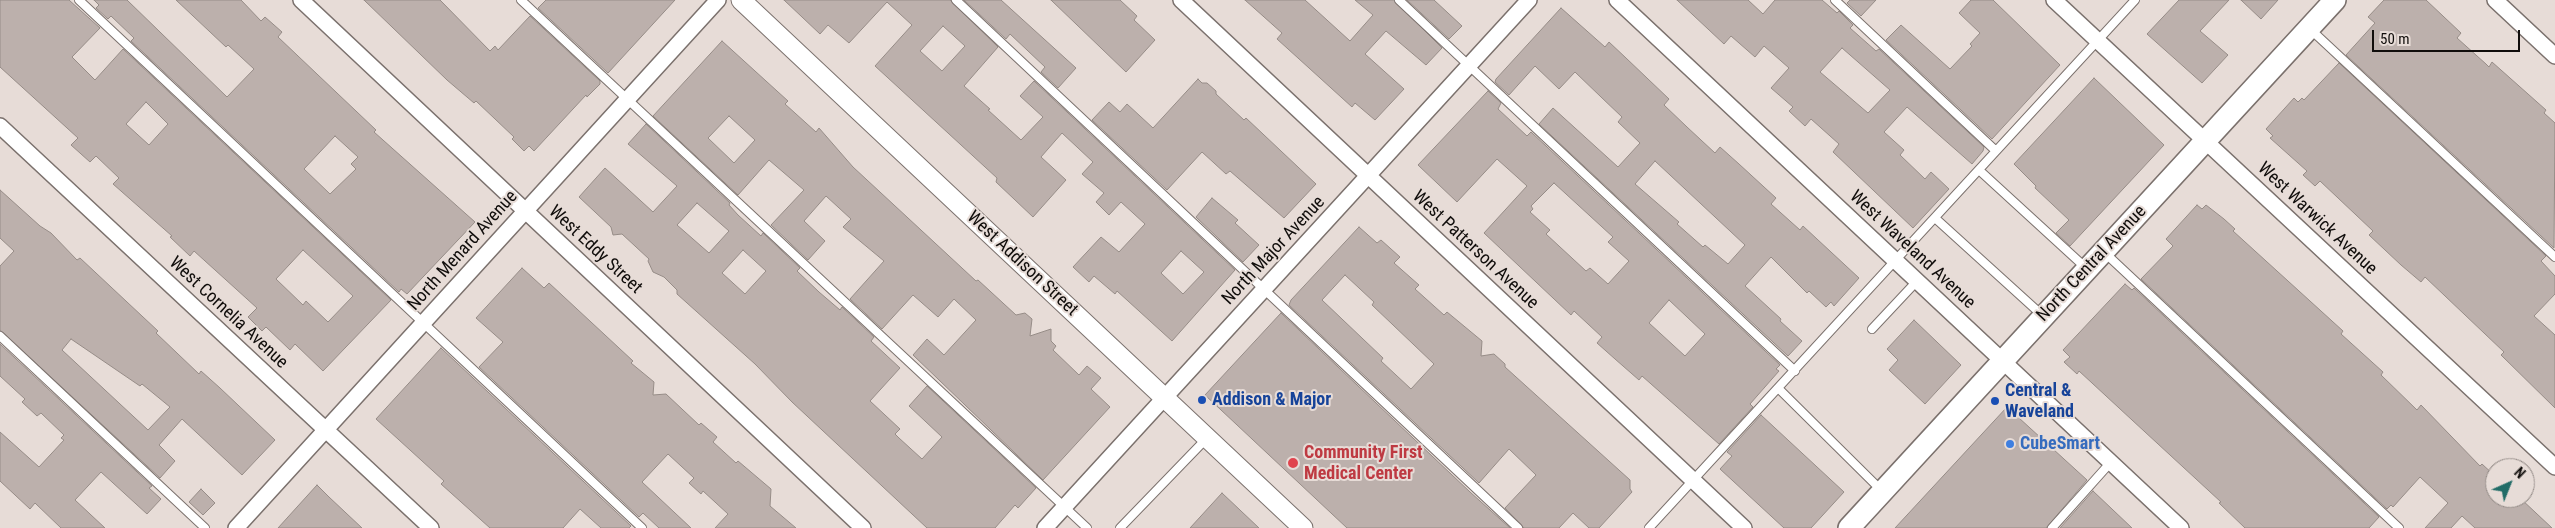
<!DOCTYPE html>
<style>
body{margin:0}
#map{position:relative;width:2555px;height:528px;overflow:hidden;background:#e7dcd7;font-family:"Roboto Condensed",sans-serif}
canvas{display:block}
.north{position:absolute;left:2485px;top:458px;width:50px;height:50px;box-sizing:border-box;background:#e7dcd7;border:1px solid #918985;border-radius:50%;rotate:44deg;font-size:14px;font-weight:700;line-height:20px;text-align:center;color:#100d0b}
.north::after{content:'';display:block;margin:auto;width:18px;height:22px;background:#216c67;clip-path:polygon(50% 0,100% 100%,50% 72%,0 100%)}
.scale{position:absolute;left:2372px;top:30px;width:148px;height:22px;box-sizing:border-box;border:2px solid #100d0b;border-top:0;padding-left:6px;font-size:15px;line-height:18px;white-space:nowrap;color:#100d0b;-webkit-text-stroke:4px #e7dcd7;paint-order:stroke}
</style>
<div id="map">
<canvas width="2555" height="528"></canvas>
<div class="north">N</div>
<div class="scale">50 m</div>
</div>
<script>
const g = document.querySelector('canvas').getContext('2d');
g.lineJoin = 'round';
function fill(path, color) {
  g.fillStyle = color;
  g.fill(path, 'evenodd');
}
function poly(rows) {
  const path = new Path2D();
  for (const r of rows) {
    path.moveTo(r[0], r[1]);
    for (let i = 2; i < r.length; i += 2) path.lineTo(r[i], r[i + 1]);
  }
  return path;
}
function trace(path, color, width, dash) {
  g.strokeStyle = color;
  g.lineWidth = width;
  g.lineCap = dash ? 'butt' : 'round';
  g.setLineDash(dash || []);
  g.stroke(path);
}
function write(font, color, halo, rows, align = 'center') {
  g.font = font + ' "Roboto Condensed",sans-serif';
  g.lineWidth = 4;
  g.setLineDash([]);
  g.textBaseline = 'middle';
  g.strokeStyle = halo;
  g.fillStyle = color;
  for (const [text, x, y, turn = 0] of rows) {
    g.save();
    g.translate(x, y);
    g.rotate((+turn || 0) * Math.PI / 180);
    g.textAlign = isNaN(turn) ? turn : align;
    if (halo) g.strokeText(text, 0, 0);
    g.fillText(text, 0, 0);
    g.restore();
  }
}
const building = poly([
 [0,0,69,0,100,28,72,57,95,80,123,49,391,300,323,371,295,344,290,350,266,327,262,331,248,317,257,308,194,251,190,256,170,237,172,236,113,184,119,178,96,156,90,162,71,145,78,138,0,67,0,0],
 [146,102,168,124,149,145,126,124,146,102],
 [303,250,353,296,328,322,306,301,303,305,276,279,303,250],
 [94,0,127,0,227,97,254,69,228,45,226,47,176,0,241,0,261,21,265,17,282,32,278,37,376,130,374,132,475,222,407,294,401,289,399,292,131,41,134,38,111,16,108,19,96,8,99,5,94,0],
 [335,136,358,157,351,164,356,169,330,194,304,169,335,136],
 [364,0,440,0,490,51,495,46,498,50,530,16,600,81,600,84,587,97,586,95,534,151,529,146,524,151,512,139,514,137,476,101,474,103,447,80,364,0],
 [546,0,675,0,608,73,538,8,546,0],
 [784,0,950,0,998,47,964,86,990,109,988,110,1021,140,1043,117,1020,96,1034,81,1235,270,1172,341,1117,291,1115,294,1094,276,1089,282,1073,267,1101,237,1119,252,1145,224,1121,202,1109,215,1096,202,1104,193,1082,174,1093,162,1062,133,1041,157,1066,180,1033,217,996,182,997,178,875,66,912,25,887,2,849,43,828,25,820,34,784,0],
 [943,26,965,46,942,71,920,51,943,26],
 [1181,251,1204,272,1183,294,1161,273,1181,251],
 [964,0,1001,0,1076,68,1058,88,1041,72,1045,67,1010,34,1006,39,964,0],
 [1051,0,1120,0,1137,16,1134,20,1155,40,1126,72,1051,0],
 [1245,0,1305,0,1350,41,1373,15,1355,0,1394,0,1442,48,1426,65,1386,31,1365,54,1404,89,1375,120,1355,103,1352,107,1277,39,1282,33,1245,0],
 [1407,0,1434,0,1462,26,1449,39,1407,0],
 [1677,0,1748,0,1763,14,1775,0,1822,0,1837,13,1839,11,1853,25,1850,28,1876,51,1879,49,1984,147,1983,151,1972,164,1907,107,1884,132,1904,150,1900,155,1925,179,1931,172,1949,189,1913,228,1833,152,1839,144,1811,119,1805,126,1789,111,1793,107,1771,88,1789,68,1764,46,1755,57,1731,36,1724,44,1677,0],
 [1842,48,1890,90,1868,113,1820,72,1842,48],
 [1850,0,1876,0,1861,16,1847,3,1850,0],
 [1971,0,1993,0,2060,65,1992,139,1886,40,1901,25,1950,69,1972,46,1970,44,1980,33,1959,13,1971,0],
 [2179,0,2229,0,2200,31,2228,55,2202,83,2147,34,2179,0],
 [2241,0,2278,0,2261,19,2241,0],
 [2384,0,2426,0,2461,33,2457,38,2486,64,2489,67,2492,62,2546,110,2544,113,2555,123,2554,248,2346,55,2375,23,2368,17,2384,0],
 [1561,8,1605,47,1609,42,1626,58,1669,99,1664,105,1687,127,1715,153,1720,147,1739,164,1776,198,1771,204,1800,230,1803,226,1859,278,1834,306,1831,302,1826,307,1809,291,1807,293,1771,257,1745,286,1781,319,1780,321,1802,341,1788,356,1539,124,1553,108,1618,167,1640,143,1618,122,1622,117,1601,97,1575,72,1559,89,1535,66,1509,95,1495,82,1496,79,1561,8],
 [1655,161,1745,245,1728,264,1705,245,1703,247,1677,224,1679,222,1635,184,1655,161],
 [722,41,788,101,785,104,816,132,819,128,853,167,976,281,978,280,1016,315,1025,313,1032,319,1030,336,1051,329,1051,341,1056,346,1053,350,1079,375,1087,366,1101,378,1091,389,1110,407,1043,480,913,355,927,339,944,355,976,320,954,299,938,317,913,295,882,329,850,299,884,261,843,227,851,219,826,196,804,221,825,241,808,260,771,225,804,190,769,160,738,195,653,116,722,41],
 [729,116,755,140,734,163,708,138,729,116],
 [2339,63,2546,256,2541,261,2555,276,2555,294,2534,316,2555,335,2555,408,2501,355,2504,352,2425,277,2421,282,2401,265,2369,235,2373,231,2320,181,2315,186,2303,175,2307,171,2270,138,2273,136,2266,129,2294,98,2298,102,2302,98,2304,100,2339,63],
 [2094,78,2164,145,2070,246,2056,233,2069,220,2035,188,2036,186,2014,164,2094,78],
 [1198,79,1202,83,1207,83,1216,91,1216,94,1244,120,1246,118,1316,184,1284,218,1230,171,1226,174,1202,152,1167,190,1092,120,1109,102,1120,112,1127,104,1153,128,1198,79],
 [1488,91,1501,103,1498,109,1527,136,1531,132,1780,365,1776,369,1779,371,1750,404,1753,407,1719,444,1642,376,1639,380,1615,359,1597,343,1602,337,1574,311,1571,315,1484,233,1527,186,1497,159,1457,202,1418,165,1488,91],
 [1554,183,1613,237,1608,242,1629,261,1608,284,1590,268,1586,271,1546,234,1550,230,1530,212,1533,209,1531,206,1554,183],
 [1669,300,1705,334,1685,356,1649,323,1669,300],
 [646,124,730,203,729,205,738,215,761,236,763,233,800,268,797,271,819,292,840,310,842,307,874,337,871,341,900,368,870,401,900,429,895,434,899,438,922,459,942,437,909,406,927,386,1036,488,1018,508,1015,505,995,528,927,528,792,402,755,364,677,294,677,290,664,277,653,272,648,261,649,259,622,234,613,235,611,227,579,197,605,168,653,212,677,186,628,144,646,124],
 [697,203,729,231,709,253,677,225,697,203],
 [743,250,766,271,745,294,722,273,743,250],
 [0,190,40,226,51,233,77,260,80,258,158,331,156,333,199,374,201,371,220,388,275,440,242,475,182,419,159,445,175,461,160,478,0,330,0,266,14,251,0,238,0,190],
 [71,339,140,386,142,384,170,407,148,430,62,350,71,339],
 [1212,198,1238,220,1235,223,1259,245,1243,262,1196,217,1212,198],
 [2197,205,2202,209,2206,205,2224,219,2235,229,2233,231,2343,331,2341,334,2383,372,2381,375,2417,410,2421,405,2480,466,2482,464,2495,476,2495,498,2520,498,2552,528,2475,528,2462,516,2451,528,2425,528,2448,503,2420,477,2393,507,2391,505,2387,509,2141,279,2173,246,2166,239,2197,205],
 [1359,227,1377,243,1381,240,1400,257,1394,263,1419,285,1415,289,1444,315,1447,312,1482,341,1481,356,1494,354,1505,364,1505,367,1630,480,1630,489,1632,492,1599,528,1589,528,1573,513,1559,528,1524,528,1505,508,1536,475,1509,449,1479,483,1289,305,1291,300,1359,227],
 [1345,275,1374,302,1372,305,1434,364,1411,389,1381,361,1383,358,1322,300,1345,275],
 [522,268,544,288,549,283,633,361,631,363,654,382,653,395,666,394,699,425,701,423,717,437,713,442,736,463,738,461,771,489,770,506,796,528,715,528,728,514,703,491,701,494,689,483,694,478,668,454,642,482,691,528,659,528,643,513,639,517,479,367,503,342,476,318,522,268],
 [2125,284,2132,290,2134,288,2379,517,2369,528,2245,528,2219,503,2221,502,2132,420,2079,371,2077,374,2064,362,2070,357,2063,350,2125,284],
 [1281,313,1470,492,1510,528,1347,528,1205,395,1281,313],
 [1914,320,1961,365,1925,404,1889,370,1898,360,1887,349,1914,320],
 [0,344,152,486,149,488,161,499,147,514,101,472,75,500,105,528,61,528,35,503,30,509,0,481,0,432,39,467,64,440,61,438,64,435,41,413,37,416,22,402,25,399,0,376,0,344],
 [441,348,631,526,629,528,601,528,580,509,563,528,490,528,441,484,444,481,376,419,441,348],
 [2007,407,2087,480,2046,528,1895,528,2007,407],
 [1761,415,1844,492,1811,528,1784,528,1720,469,1732,456,1727,452,1761,415],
 [317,485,329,497,362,528,278,528,317,485],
 [201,489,215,503,203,515,189,502,201,489],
 [2093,491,2132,528,2060,528,2093,491],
 [1222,493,1259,528,1190,528,1222,493]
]);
const service = poly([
 [79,0,642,528],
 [521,0,1087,528],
 [956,0,1518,528],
 [1399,0,1795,371],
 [1835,0,1996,151],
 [2309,28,2555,257],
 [1979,170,2086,268],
 [1935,218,2043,316],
 [2105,253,2399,528],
 [1872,329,1917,281],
 [0,336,205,528],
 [1778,388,1881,490],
 [1120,528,1207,438],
 [1649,528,2135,0],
 [2052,528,2111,462]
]);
const minor = poly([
 [301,0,863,528],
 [1181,0,1744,528],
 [1617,0,2181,528],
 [2054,0,2555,467],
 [2495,0,2555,56],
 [0,126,431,528],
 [236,528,718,0],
 [1045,528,1529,0]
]);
const tertiary = poly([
 [741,0,1303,528]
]);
const secondary = poly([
 [1849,528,2335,0]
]);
const markers = [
 [1202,400,5,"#1a4fb4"],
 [1995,401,5,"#1a4fb4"],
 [2010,444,5,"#3f7fe0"],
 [1293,463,6,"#e0444e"]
];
const streetNames = [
 ["West Warwick Avenue",2317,219,43],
 ["West Eddy Street",595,250,43],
 ["West Patterson Avenue",1475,250,43],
 ["West Waveland Avenue",1912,250,43],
 ["North Menard Avenue",463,251,-48],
 ["North Major Avenue",1274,251,-47],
 ["West Addison Street",1022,264,43],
 ["North Central Avenue",2092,264,-47],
 ["West Cornelia Avenue",228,313,43]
];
const transitNames = [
 ["Central &",2005,391],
 ["Waveland",2005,412],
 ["Addison & Major",1212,400]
];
const shopNames = [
 ["CubeSmart",2020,444]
];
const healthNames = [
 ["Community First",1304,453],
 ["Medical Center",1304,474]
];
fill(building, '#bcb0ac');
trace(building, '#968c87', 1);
trace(service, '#7b716d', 10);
trace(minor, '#7b716d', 18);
trace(tertiary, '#7b716d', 21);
trace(secondary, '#7b716d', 24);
trace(service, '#fff', 8);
trace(minor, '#fff', 15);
trace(tertiary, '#fff', 19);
trace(secondary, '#fff', 21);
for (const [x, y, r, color] of markers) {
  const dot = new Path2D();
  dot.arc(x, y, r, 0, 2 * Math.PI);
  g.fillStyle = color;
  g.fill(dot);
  trace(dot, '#e7dcd7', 2);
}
write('18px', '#100d0b', '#e7dcd7', streetNames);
write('bold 18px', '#164399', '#e7dcd7', transitNames, 'left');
write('bold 18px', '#366cbe', '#e7dcd7', shopNames, 'left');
write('bold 18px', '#be3a42', '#e7dcd7', healthNames, 'left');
</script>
